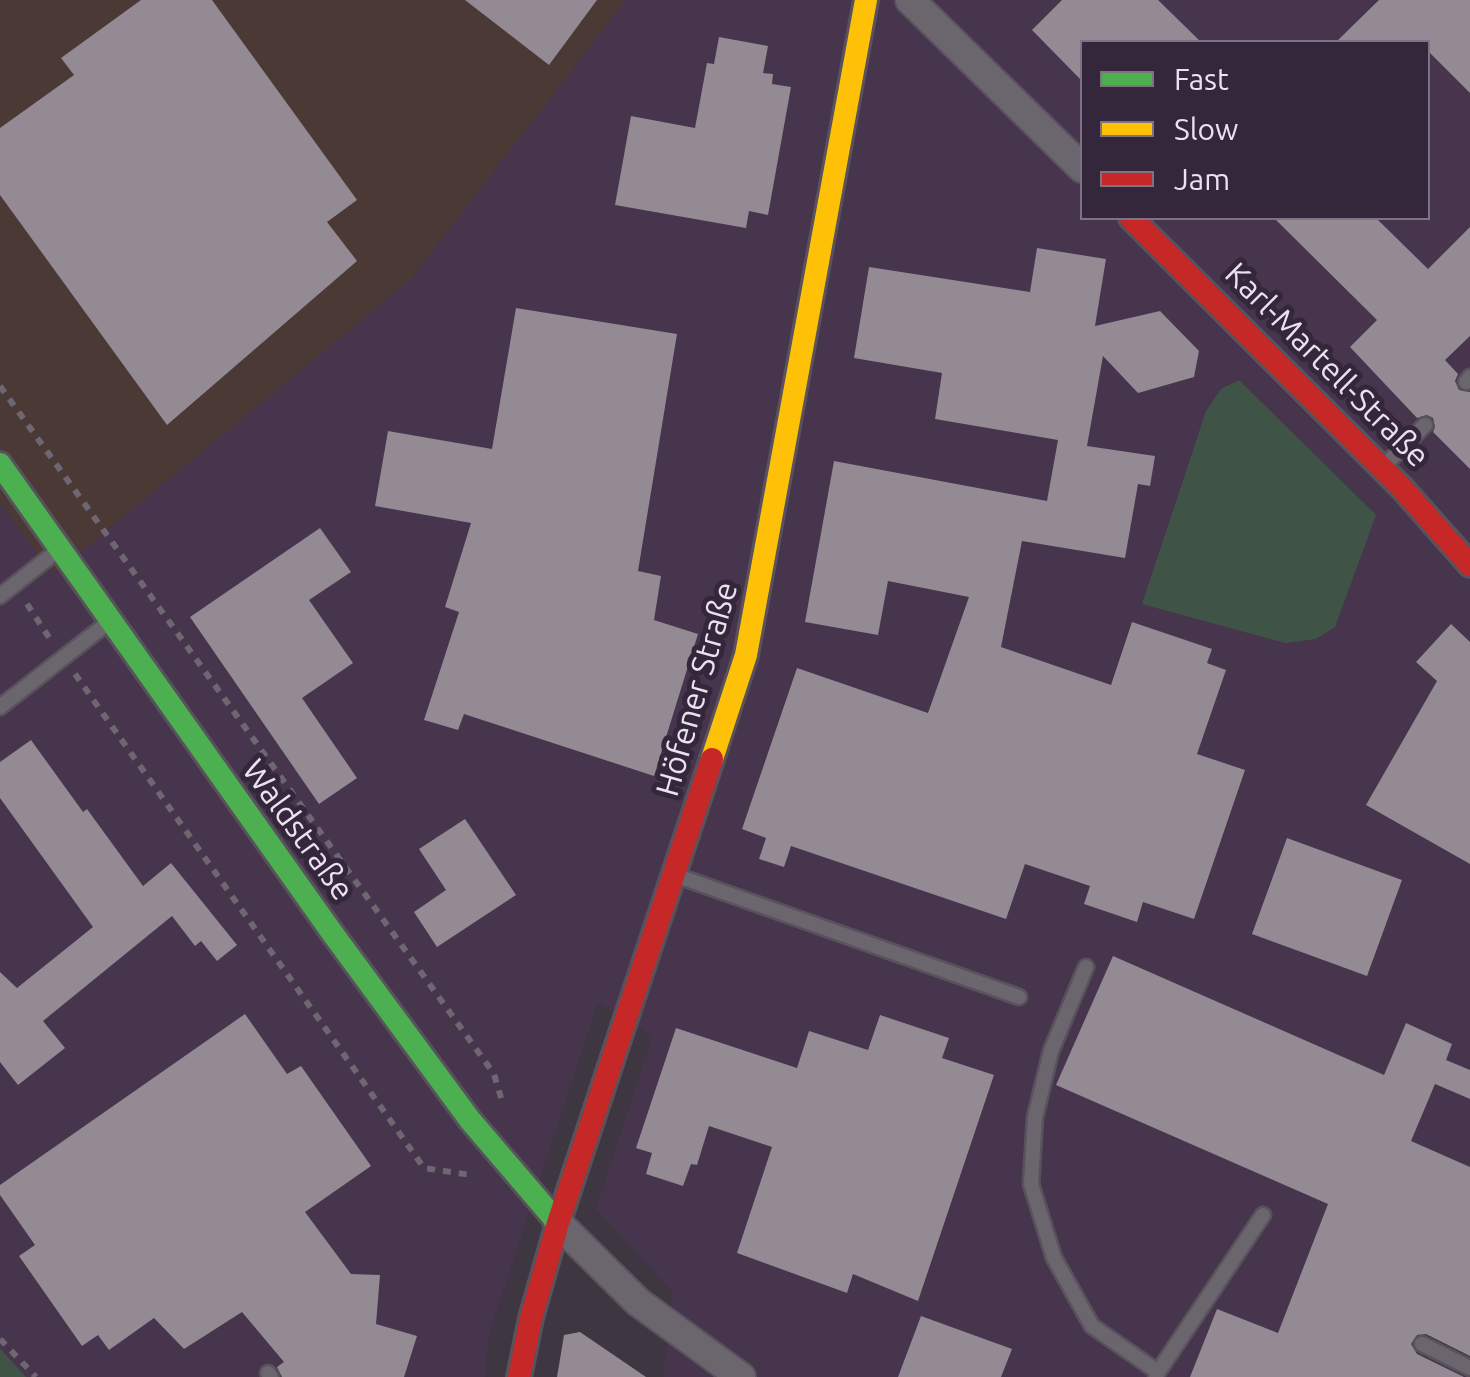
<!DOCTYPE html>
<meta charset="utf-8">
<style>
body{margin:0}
#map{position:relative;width:1470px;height:1377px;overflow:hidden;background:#3e3641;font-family:Ubuntu,sans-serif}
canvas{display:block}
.legend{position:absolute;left:1080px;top:40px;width:350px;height:180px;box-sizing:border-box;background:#35273b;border:2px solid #7e7283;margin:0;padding:12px 18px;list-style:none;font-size:30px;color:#ebe2ef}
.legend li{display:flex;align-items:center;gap:20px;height:50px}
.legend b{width:50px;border:2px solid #7e7283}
</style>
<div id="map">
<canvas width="1470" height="1377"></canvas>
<ul class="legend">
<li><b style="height:12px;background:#4caf50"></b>Fast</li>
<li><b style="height:12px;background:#ffc107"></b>Slow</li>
<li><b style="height:12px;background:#c62828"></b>Jam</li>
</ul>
</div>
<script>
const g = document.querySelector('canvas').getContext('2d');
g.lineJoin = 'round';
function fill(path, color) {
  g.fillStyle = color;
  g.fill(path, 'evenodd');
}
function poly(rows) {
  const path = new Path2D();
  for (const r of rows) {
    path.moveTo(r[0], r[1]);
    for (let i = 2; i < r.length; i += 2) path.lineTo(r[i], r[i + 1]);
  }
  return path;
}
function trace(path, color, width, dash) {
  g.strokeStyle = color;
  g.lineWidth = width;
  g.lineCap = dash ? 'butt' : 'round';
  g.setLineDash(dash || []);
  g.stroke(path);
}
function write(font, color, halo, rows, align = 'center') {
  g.font = font + ' Ubuntu,sans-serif';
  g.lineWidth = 10;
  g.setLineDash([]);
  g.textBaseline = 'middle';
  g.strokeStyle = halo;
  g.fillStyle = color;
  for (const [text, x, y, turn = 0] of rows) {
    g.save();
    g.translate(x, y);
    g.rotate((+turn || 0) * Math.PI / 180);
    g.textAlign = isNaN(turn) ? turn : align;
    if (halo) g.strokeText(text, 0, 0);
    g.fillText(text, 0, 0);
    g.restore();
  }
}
const commercial = poly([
 [0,0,626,0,410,280,53,575,0,503]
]);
const built = poly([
 [626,0,1470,0,1470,1377,663,1377,672,1291,596,1209,652,1036,598,1003,489,1335,485,1377,26,1377,0,1348,0,503,53,575,410,280],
 [1082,42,1428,42,1428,218,1082,218]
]);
const green = poly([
 [1239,380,1376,515,1335,627,1316,639,1285,643,1142,604,1206,411,1221,389],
 [0,1348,26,1377,0,1377]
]);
const building = poly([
 [141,0,212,0,357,200,327,222,357,261,167,425,0,195,0,128,74,75,61,58],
 [465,0,597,0,549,65],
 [1062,0,1158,0,1201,42,1082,42,1082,81,1032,30],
 [1379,0,1470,0,1470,93,1428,51,1428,42,1336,42],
 [719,37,768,46,763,73,773,74,772,84,791,87,768,215,749,211,746,228,615,205,631,116,695,128,707,63,714,64],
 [1274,218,1376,218,1428,269,1470,227,1470,336,1445,360,1458,374,1455,381,1459,390,1470,392,1470,469,1433,432,1435,427,1433,418,1427,415,1417,418,1350,347,1377,320],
 [1037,248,1106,259,1095,326,1160,311,1199,351,1194,377,1138,393,1103,356,1087,446,1155,456,1150,486,1138,484,1125,558,1022,541,1001,647,1111,685,1132,622,1212,649,1207,663,1226,670,1197,754,1245,770,1194,919,1143,902,1137,922,1084,904,1090,886,1025,864,1006,919,791,846,784,867,759,859,766,838,742,829,797,668,928,713,969,597,888,581,878,635,805,622,834,461,1047,501,1058,440,935,419,942,373,854,358,869,267,1030,292],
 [516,308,677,334,638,571,661,576,654,620,698,634,654,776,464,714,458,730,424,720,459,612,445,607,471,523,375,506,388,431,492,449],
 [320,528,351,572,309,600,353,663,302,698,357,778,319,804,190,617],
 [1451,624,1470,642,1470,864,1366,805,1437,681,1416,662],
 [31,740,83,812,87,809,143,886,171,863,237,945,217,961,201,941,195,946,172,916,43,1021,65,1048,18,1085,0,1062,0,972,17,988,93,927,0,798,0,762],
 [465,819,516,895,437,947,414,912,446,890,419,849],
 [1287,838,1402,880,1367,976,1252,934],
 [1113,956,1384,1075,1406,1023,1452,1044,1446,1060,1470,1070,1470,1099,1435,1084,1411,1141,1470,1167,1470,1356,1426,1334,1417,1335,1411,1344,1417,1354,1464,1377,1190,1377,1217,1309,1278,1333,1328,1204,1056,1085],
 [245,1014,287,1074,301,1066,371,1166,305,1212,351,1274,380,1275,376,1324,417,1336,404,1377,282,1377,277,1367,284,1362,242,1312,184,1349,154,1318,109,1350,98,1335,82,1346,19,1256,35,1245,0,1195,0,1185],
 [880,1015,949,1038,942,1058,994,1075,918,1301,853,1274,847,1293,737,1253,772,1147,709,1126,697,1165,691,1164,683,1186,646,1174,652,1153,636,1148,676,1028,797,1068,809,1031,868,1050],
 [921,1316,1012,1349,1001,1377,898,1377],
 [580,1332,646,1377,557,1377,564,1335]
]);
const path = poly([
 [0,386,494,1074,502,1101],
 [27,604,50,639],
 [75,674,424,1168,471,1175],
 [0,1339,36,1377]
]);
const lane = poly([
 [1466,382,1470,377],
 [1383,467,1425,425],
 [0,596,57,551],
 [0,707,109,622],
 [675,875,1019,997],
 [1086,967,1051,1051,1035,1117,1031,1184,1054,1258,1092,1326,1158,1372,1156,1377],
 [1422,1344,1470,1368],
 [1158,1372,1263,1215],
 [268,1373,271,1377]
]);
const street = poly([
 [910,0,1082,168],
 [558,1223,638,1302,741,1377]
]);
const fast = poly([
 [0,464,333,934,470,1120,558,1223]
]);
const slow = poly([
 [712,759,746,655,866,0]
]);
const jam = poly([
 [1131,218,1402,488,1470,565],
 [519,1377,531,1318,558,1223,712,759]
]);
const streetNames = [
 ["Karl-Martell-Straße",1327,365,45],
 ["Höfener Straße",697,689,-74],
 ["Waldstraße",298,830,54]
];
fill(commercial, '#4b3936');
fill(built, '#46354d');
fill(green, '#3f5347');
fill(building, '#938a94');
trace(lane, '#58525c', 19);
trace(street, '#58525c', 32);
trace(fast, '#58525c', 28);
trace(slow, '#58525c', 28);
trace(jam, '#58525c', 28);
trace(path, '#6e6771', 6, [8, 8]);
trace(lane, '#6b666e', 14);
trace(street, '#6b666e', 28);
trace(fast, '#4caf50', 22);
trace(slow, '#ffc107', 22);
trace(jam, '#c62828', 22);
write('32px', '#ebe2ef', '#35273b', streetNames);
</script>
